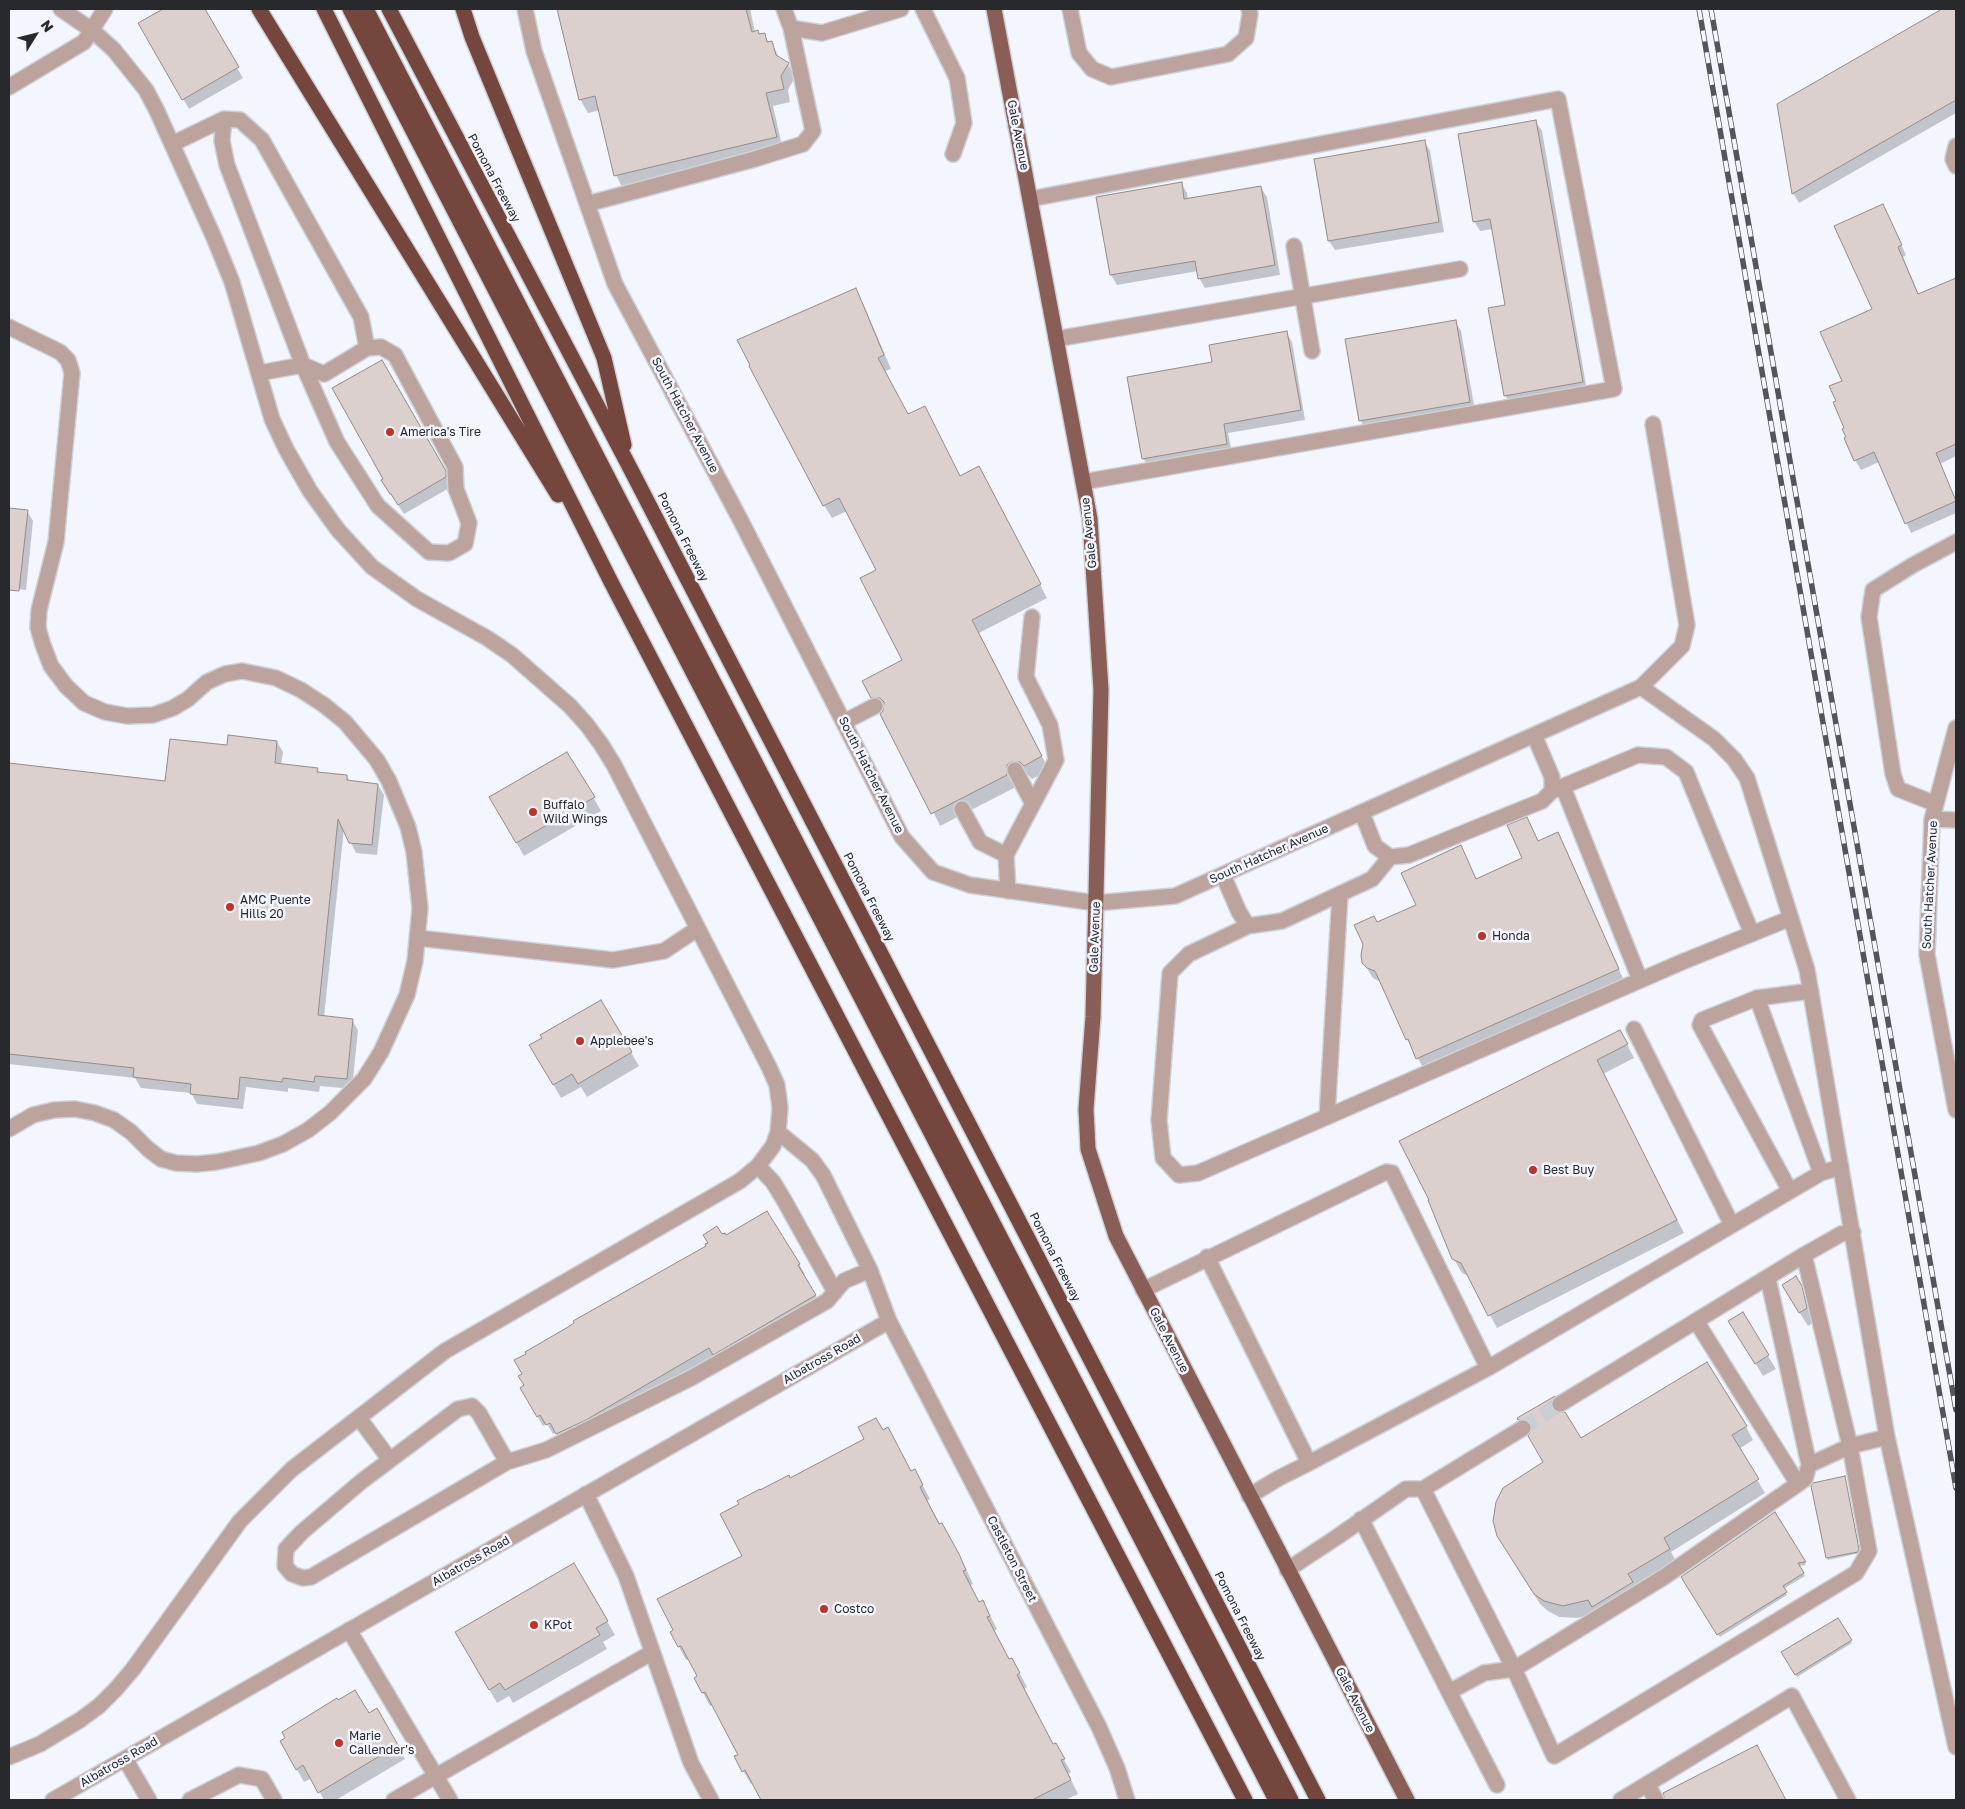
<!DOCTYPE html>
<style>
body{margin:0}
#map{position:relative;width:1965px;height:1809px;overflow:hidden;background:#f3f6fe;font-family:"Golos Text",sans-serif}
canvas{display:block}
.frame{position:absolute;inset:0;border:10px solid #28292c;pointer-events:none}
.north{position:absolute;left:10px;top:10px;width:50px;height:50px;-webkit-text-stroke:4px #f3f6fe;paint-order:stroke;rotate:54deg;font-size:14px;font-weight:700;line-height:20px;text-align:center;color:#28292c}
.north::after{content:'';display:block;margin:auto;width:18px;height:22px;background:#28292c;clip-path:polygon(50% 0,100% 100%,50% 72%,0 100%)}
</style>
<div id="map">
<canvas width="1965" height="1809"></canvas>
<div class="frame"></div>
<div class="north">N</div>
</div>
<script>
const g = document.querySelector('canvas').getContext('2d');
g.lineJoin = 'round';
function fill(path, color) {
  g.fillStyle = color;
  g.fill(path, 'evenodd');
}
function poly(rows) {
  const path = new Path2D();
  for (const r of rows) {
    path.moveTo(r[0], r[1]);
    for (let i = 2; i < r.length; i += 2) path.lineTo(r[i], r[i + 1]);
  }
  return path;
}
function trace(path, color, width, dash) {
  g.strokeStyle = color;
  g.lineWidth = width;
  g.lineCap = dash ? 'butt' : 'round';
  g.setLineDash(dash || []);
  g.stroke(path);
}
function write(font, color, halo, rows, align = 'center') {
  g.font = font + ' "Golos Text",sans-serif';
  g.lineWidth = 5;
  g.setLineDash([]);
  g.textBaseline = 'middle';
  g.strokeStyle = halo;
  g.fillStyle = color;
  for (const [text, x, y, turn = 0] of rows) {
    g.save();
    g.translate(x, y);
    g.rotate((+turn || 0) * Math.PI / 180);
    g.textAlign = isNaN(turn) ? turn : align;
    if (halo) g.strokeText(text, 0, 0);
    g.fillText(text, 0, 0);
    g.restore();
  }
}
const shadow = poly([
 [165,9,203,9,243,78,189,109,140,24],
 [558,9,750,9,755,32,758,32,760,35,764,34,769,43,772,43,780,60,788,64,795,77,788,90,790,102,773,106,783,150,623,189,616,175,600,110,588,113,580,99],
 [1945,9,1956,9,1956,113,1799,203,1793,193,1778,104],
 [1536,122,1542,131,1587,391,1511,405,1505,395,1506,306,1493,229,1480,231,1474,221],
 [1424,141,1430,151,1444,232,1335,250,1329,241],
 [1181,183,1187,193,1188,200,1261,188,1267,197,1280,275,1205,288,1199,278,1198,271,1117,285,1111,275,1097,198],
 [1883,206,1906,255,1903,257,1919,295,1956,280,1956,456,1940,464,1956,500,1956,513,1911,533,1879,462,1861,470,1855,460,1837,401,1843,381,1874,310],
 [855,290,863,303,891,369,885,371,908,416,960,477,987,481,1047,598,979,633,1049,770,1032,779,1028,775,1019,775,1014,779,1014,788,940,826,885,711,880,711,872,697,904,661,878,570,847,511,832,518,824,505],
 [1455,321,1461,331,1475,411,1366,431,1361,421,1346,340],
 [1286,332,1292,342,1305,420,1228,433,1232,453,1149,468,1143,458,1214,363],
 [382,362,451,482,451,487,404,514,391,494],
 [9,509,27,511,33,521,26,590,9,588],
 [277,742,283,752,281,765,317,769,320,773,347,777,350,782,378,785,384,795,377,855,356,853,344,828,324,1017,352,1020,358,1030,352,1089,320,1086,319,1092,288,1088,288,1092,246,1087,243,1109,197,1104,191,1093,141,1088,135,1078,9,1064,9,764,166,782,228,747],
 [576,766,601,811,524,856,491,798],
 [1527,819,1539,842,1557,833,1565,847,1625,983,1425,1071,1407,1039,1382,983,1373,978,1365,965,1377,924,1418,906,1460,847,1477,880,1524,859],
 [601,1001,639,1066,587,1097,581,1087,561,1098,531,1045],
 [1620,1031,1634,1058,1603,1074,1684,1233,1497,1328,1469,1276,1462,1273,1454,1259,1429,1201],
 [721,1236,799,1264,805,1274,803,1275,821,1305,563,1444,556,1432,553,1434,547,1424,543,1426,521,1388],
 [1795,1278,1809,1300,1814,1322,1808,1326,1791,1299],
 [1738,1334,1768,1356,1776,1369,1763,1376],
 [1554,1397,1561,1410,1560,1414,1580,1440,1746,1427,1753,1440,1739,1449,1765,1493,1671,1552,1677,1563,1597,1613,1577,1618,1559,1617,1548,1611,1540,1604,1506,1550,1495,1527,1494,1512,1501,1493,1544,1462,1531,1433,1527,1433,1519,1419],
 [911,1472,922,1484,930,1499,927,1501,966,1569,973,1584,970,1585,979,1604,990,1615,997,1629,994,1631,1009,1661,1019,1672,1027,1687,1024,1689,1053,1746,1063,1758,1071,1772,1068,1774,1078,1794,1065,1800,762,1800,753,1783,751,1784,743,1771,739,1755,713,1705,710,1706,703,1693,696,1678,699,1677,689,1659,686,1660,679,1647,744,1556,790,1479],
 [1845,1478,1860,1553,1828,1560,1827,1558],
 [1774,1513,1806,1565,1799,1566,1805,1576,1783,1589,1787,1595,1720,1637,1682,1577],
 [574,1565,615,1635,603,1642,607,1649,513,1703,509,1696,497,1703,456,1632],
 [1837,1619,1852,1643,1797,1677,1783,1653],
 [376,1710,405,1759,336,1800,324,1800,312,1778,304,1782,281,1741,368,1715],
 [1762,1756,1785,1800,1673,1800,1668,1792]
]);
const building = poly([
 [163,9,205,9,239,67,182,100,138,23,163,9],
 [557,9,746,9,752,32,758,30,759,34,765,33,767,42,772,41,776,55,789,63,781,76,784,89,766,93,777,137,614,176,595,96,579,100,557,9],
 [1942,9,1956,9,1956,100,1792,194,1777,104,1942,9],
 [1536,120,1583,382,1504,396,1488,308,1505,305,1490,219,1473,222,1458,134,1536,120],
 [1425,140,1439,222,1328,241,1314,159,1425,140],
 [1182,182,1184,199,1261,186,1275,265,1198,279,1195,261,1110,275,1096,197,1182,182],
 [1883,204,1902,245,1898,247,1918,294,1956,278,1956,444,1936,453,1956,501,1905,524,1874,452,1854,461,1844,438,1846,437,1842,429,1844,428,1833,402,1836,401,1829,386,1842,381,1820,332,1872,309,1834,226,1883,204],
 [856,288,884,355,878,358,908,414,925,406,960,476,979,466,1041,584,972,620,1042,756,1024,766,1020,762,1011,762,1007,765,1007,775,931,814,880,714,883,711,884,702,880,698,871,698,862,681,902,660,860,578,876,570,839,498,823,506,749,366,750,365,737,340,856,288],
 [1456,320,1470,402,1359,421,1345,339,1456,320],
 [1287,331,1301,410,1224,424,1227,444,1142,459,1127,377,1212,362,1209,345,1287,331],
 [382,360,446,471,446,477,398,505,391,494,390,494,381,480,383,479,332,388,382,360],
 [9,508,28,510,19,591,9,590,9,508],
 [228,735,277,741,275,763,318,768,317,772,347,775,347,780,378,784,372,845,349,843,338,819,318,1015,353,1019,347,1079,315,1076,314,1082,283,1078,282,1082,240,1077,238,1099,190,1094,191,1084,133,1077,134,1068,9,1054,9,763,165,781,170,739,227,745,228,735],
 [567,752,595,797,516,843,489,797,567,752],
 [1527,817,1538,841,1558,832,1619,969,1416,1059,1408,1039,1406,1040,1375,971,1367,968,1362,963,1361,955,1363,944,1354,925,1374,916,1377,922,1416,905,1401,873,1461,845,1476,879,1522,858,1507,825,1527,817],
 [601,1000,632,1052,578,1084,572,1074,553,1085,529,1045,542,1038,540,1035,601,1000],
 [1620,1030,1628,1044,1597,1060,1677,1220,1488,1316,1461,1263,1452,1259,1428,1200,1429,1200,1399,1141,1620,1030],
 [767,1211,800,1264,798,1265,816,1295,713,1355,709,1348,586,1420,556,1434,550,1423,546,1425,540,1415,537,1417,520,1388,524,1385,518,1376,522,1374,514,1360,526,1354,525,1352,568,1327,574,1323,573,1321,706,1246,705,1244,708,1243,703,1235,717,1226,722,1234,725,1233,726,1235,767,1211],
 [1796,1276,1802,1286,1807,1308,1799,1313,1782,1285,1796,1276],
 [1743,1312,1769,1355,1755,1364,1728,1321,1743,1312],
 [1707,1362,1747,1426,1732,1435,1759,1479,1664,1538,1670,1549,1628,1574,1633,1582,1592,1607,1588,1600,1563,1606,1544,1601,1534,1594,1497,1536,1493,1521,1496,1502,1503,1488,1543,1462,1528,1436,1532,1428,1531,1423,1527,1420,1518,1420,1517,1418,1555,1396,1551,1404,1552,1408,1556,1412,1565,1412,1581,1438,1707,1362],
 [876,1418,883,1430,888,1427,911,1471,915,1469,923,1485,920,1487,939,1524,942,1523,959,1554,966,1570,963,1571,979,1602,983,1600,990,1616,987,1617,1009,1659,1012,1658,1020,1673,1017,1675,1053,1744,1056,1743,1065,1759,1061,1760,1071,1780,1032,1800,761,1800,745,1770,742,1772,734,1756,738,1755,705,1692,702,1693,694,1678,697,1676,681,1646,678,1647,670,1632,673,1630,657,1599,742,1556,720,1514,739,1504,737,1501,760,1489,760,1490,789,1475,790,1478,864,1439,858,1427,876,1418],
 [1845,1476,1859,1549,1858,1552,1826,1558,1811,1486,1813,1483,1845,1476],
 [1775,1512,1806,1562,1798,1563,1804,1573,1783,1586,1787,1592,1717,1635,1681,1577,1775,1512],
 [574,1563,608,1621,596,1628,600,1635,505,1690,500,1683,489,1690,455,1632,574,1563],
 [1838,1618,1852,1640,1795,1675,1781,1652,1838,1618],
 [355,1690,369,1713,377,1708,398,1745,318,1793,303,1765,296,1770,280,1741,285,1738,282,1732,337,1698,338,1700,355,1690],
 [1757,1745,1786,1800,1665,1800,1663,1793,1757,1745]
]);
const minorTunnel = poly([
 [1523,1428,1560,1404]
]);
const minor = poly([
 [525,9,534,51,615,284,741,521,902,837,933,872,970,885,1096,903,1175,896,1641,687,1682,646,1687,625,1653,424],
 [784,9,791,28,822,33,901,9],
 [923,9,957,78,964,123,953,154],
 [1070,9,1079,53,1092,69,1111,77,1228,54,1246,38,1250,14,1249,9],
 [9,87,84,42,105,9],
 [224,119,222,141,227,165,303,365,337,442,378,506,429,552,449,553,465,544,469,523,456,489,455,467,395,355,381,347,367,348],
 [172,144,224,119,240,120,262,140,361,317,367,348,324,374,303,365,259,373],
 [1956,146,1953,159,1956,166],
 [1030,199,1558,99,1614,389,1083,482],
 [587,204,755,159,803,144,813,131,791,28],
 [1294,246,1312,351],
 [9,327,60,352,68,360,72,373,56,542,39,610,38,628,43,645,51,666,66,686,84,703,105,712,127,716,153,715,173,708,188,699,207,682,225,674,242,671,276,678,301,690,324,705,345,722,377,760,389,781,408,827,414,852,420,908,415,961,407,995,381,1052,364,1079,330,1113,308,1130,283,1144,259,1153,217,1162,197,1164,176,1163,161,1159,148,1149,131,1132,114,1120,95,1113,75,1109,54,1110,33,1115,9,1129],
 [1056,339,1460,269],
 [1641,687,1714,739,1734,759,1747,778,1807,970,1887,1437,1956,1747],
 [844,722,875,706],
 [1956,728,1932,819,1927,955,1956,1110],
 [1015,770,1033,804],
 [1563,787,1640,980],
 [1552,791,1638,755,1666,757,1686,772,1752,934],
 [1936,804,1898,789,1893,774,1869,617,1873,590,1913,565,1956,542],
 [962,809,980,842,1006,855],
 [1362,813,1375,846,1390,857,1409,855,1542,801,1552,791,1552,777,1534,735],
 [1932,819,1956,820],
 [1223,875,1239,912,1248,926,1282,921,1372,879,1390,857],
 [1008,891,1006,855,1056,760,1050,725,1026,677,1032,617],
 [1248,926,1189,954,1170,973,1159,1120,1163,1158,1179,1175,1198,1173,1682,962,1791,918],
 [418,938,613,960,664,951,697,929],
 [1811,991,1757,998,1821,1173],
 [1757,998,1702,1020,1700,1025,1790,1191],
 [1634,1029,1732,1225],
 [1327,1117,1340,894],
 [778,1132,812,1160,823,1175,870,1270,889,1321,1099,1727,1117,1768,1127,1800],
 [758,1166,773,1182,784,1200,835,1292],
 [1804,1255,1850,1446,1887,1437],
 [1207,1257,1309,1463,1279,1478,1249,1496],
 [1768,1278,1809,1465],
 [1143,1290,1386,1172,1392,1173,1488,1368,1821,1173,1841,1167],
 [1696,1321,1798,1484],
 [1560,1404,1804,1255,1841,1234,1853,1232],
 [359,1418,390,1460],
 [1850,1446,1869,1551,1856,1573,1554,1756,1514,1669,1664,1577,1805,1479,1809,1465,1850,1446],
 [507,1462,479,1413,472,1406,458,1409,362,1481,302,1532,286,1549,285,1566,292,1574,303,1578,311,1577,507,1462,546,1450,691,1378,827,1301,844,1281,870,1270],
 [1309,1463,1488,1368],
 [586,1494,626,1576,691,1763,711,1800],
 [1361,1519,1449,1692,1484,1673,1514,1669,1423,1489],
 [1287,1570,1337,1537,1406,1489,1423,1489,1523,1428],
 [349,1630,450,1800],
 [1449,1692,1497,1785],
 [9,1757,40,1744,80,1720,99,1706,116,1689,133,1669,240,1521,292,1469,445,1351,740,1181,758,1166,773,1146,778,1132,780,1108,777,1085,769,1067,614,765,601,744,587,725,570,706,512,655,487,638,417,599,372,567,338,530,310,491,286,449,272,419,232,282,215,240,157,111,146,90,114,50,93,31,61,9],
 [125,1759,149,1800],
 [1647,1784,1656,1800],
 [53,1800,889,1321],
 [190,1800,239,1775,262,1779,274,1800],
 [394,1800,651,1653],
 [1621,1800,1792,1696,1848,1800]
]);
const major = poly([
 [994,9,1090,519,1101,690,1093,1017,1086,1109,1088,1149,1116,1236,1407,1800]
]);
const highway = poly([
 [259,9,558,495],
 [324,9,611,582,1245,1800],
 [350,9,1276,1800],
 [366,9,1291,1800],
 [389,9,629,466,1318,1800],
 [463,9,472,37,604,358,624,445]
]);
const rail = poly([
 [1699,9,1956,1488],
 [1711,9,1956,1410]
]);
const markers = [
 [390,432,5,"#bf312b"],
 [533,812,5,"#bf312b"],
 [230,907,5,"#bf312b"],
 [1482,936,5,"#bf312b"],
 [580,1041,5,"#bf312b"],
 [1533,1170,5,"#bf312b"],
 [824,1609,5,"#bf312b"],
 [534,1625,5,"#bf312b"],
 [339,1743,5,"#bf312b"]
];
const streetNames = [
 ["Gale Avenue",1018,135,79],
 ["Pomona Freeway",494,178,62],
 ["South Hatcher Avenue",685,415,62],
 ["Gale Avenue",1089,533,-96],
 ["Pomona Freeway",683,537,63],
 ["South Hatcher Avenue",871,775,63],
 ["South Hatcher Avenue",1269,854,-24],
 ["South Hatcher Avenue",1930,885,-87],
 ["Pomona Freeway",869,897,63],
 ["Gale Avenue",1095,937,-88],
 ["Pomona Freeway",1055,1257,63],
 ["Gale Avenue",1169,1340,63],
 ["Albatross Road",822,1359,-30],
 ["Castleton Street",1012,1559,63],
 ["Albatross Road",471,1561,-30],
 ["Pomona Freeway",1240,1616,63],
 ["Gale Avenue",1355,1700,63],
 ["Albatross Road",119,1762,-30]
];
const poiNames = [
 ["America's Tire",400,432],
 ["Buffalo",543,805],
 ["Wild Wings",543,819],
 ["AMC Puente",240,900],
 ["Hills 20",240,914],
 ["Honda",1492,936],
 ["Applebee's",590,1041],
 ["Best Buy",1543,1170],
 ["Costco",834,1609],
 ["KPot",544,1625],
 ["Marie",349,1736],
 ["Callender's",349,1750]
];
fill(shadow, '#0003');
fill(building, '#dcd0ce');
trace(building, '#958a88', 1);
trace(minorTunnel, '#cacdd4', 15, [15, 8]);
trace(minor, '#ced1d8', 18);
trace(major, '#ced1d8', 18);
trace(highway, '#ced1d8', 18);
trace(minor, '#bca39e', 15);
trace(major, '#885e56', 15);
trace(highway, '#75463d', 15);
trace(rail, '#535559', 5.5);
trace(rail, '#f3f6fe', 4, [11]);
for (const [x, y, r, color] of markers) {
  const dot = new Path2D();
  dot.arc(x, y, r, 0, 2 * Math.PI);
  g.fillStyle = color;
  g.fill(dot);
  trace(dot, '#f3f6fe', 2);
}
write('12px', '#28292c', '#f3f6fe', streetNames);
write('12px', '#28292c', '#f3f6fe', poiNames, 'left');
</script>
